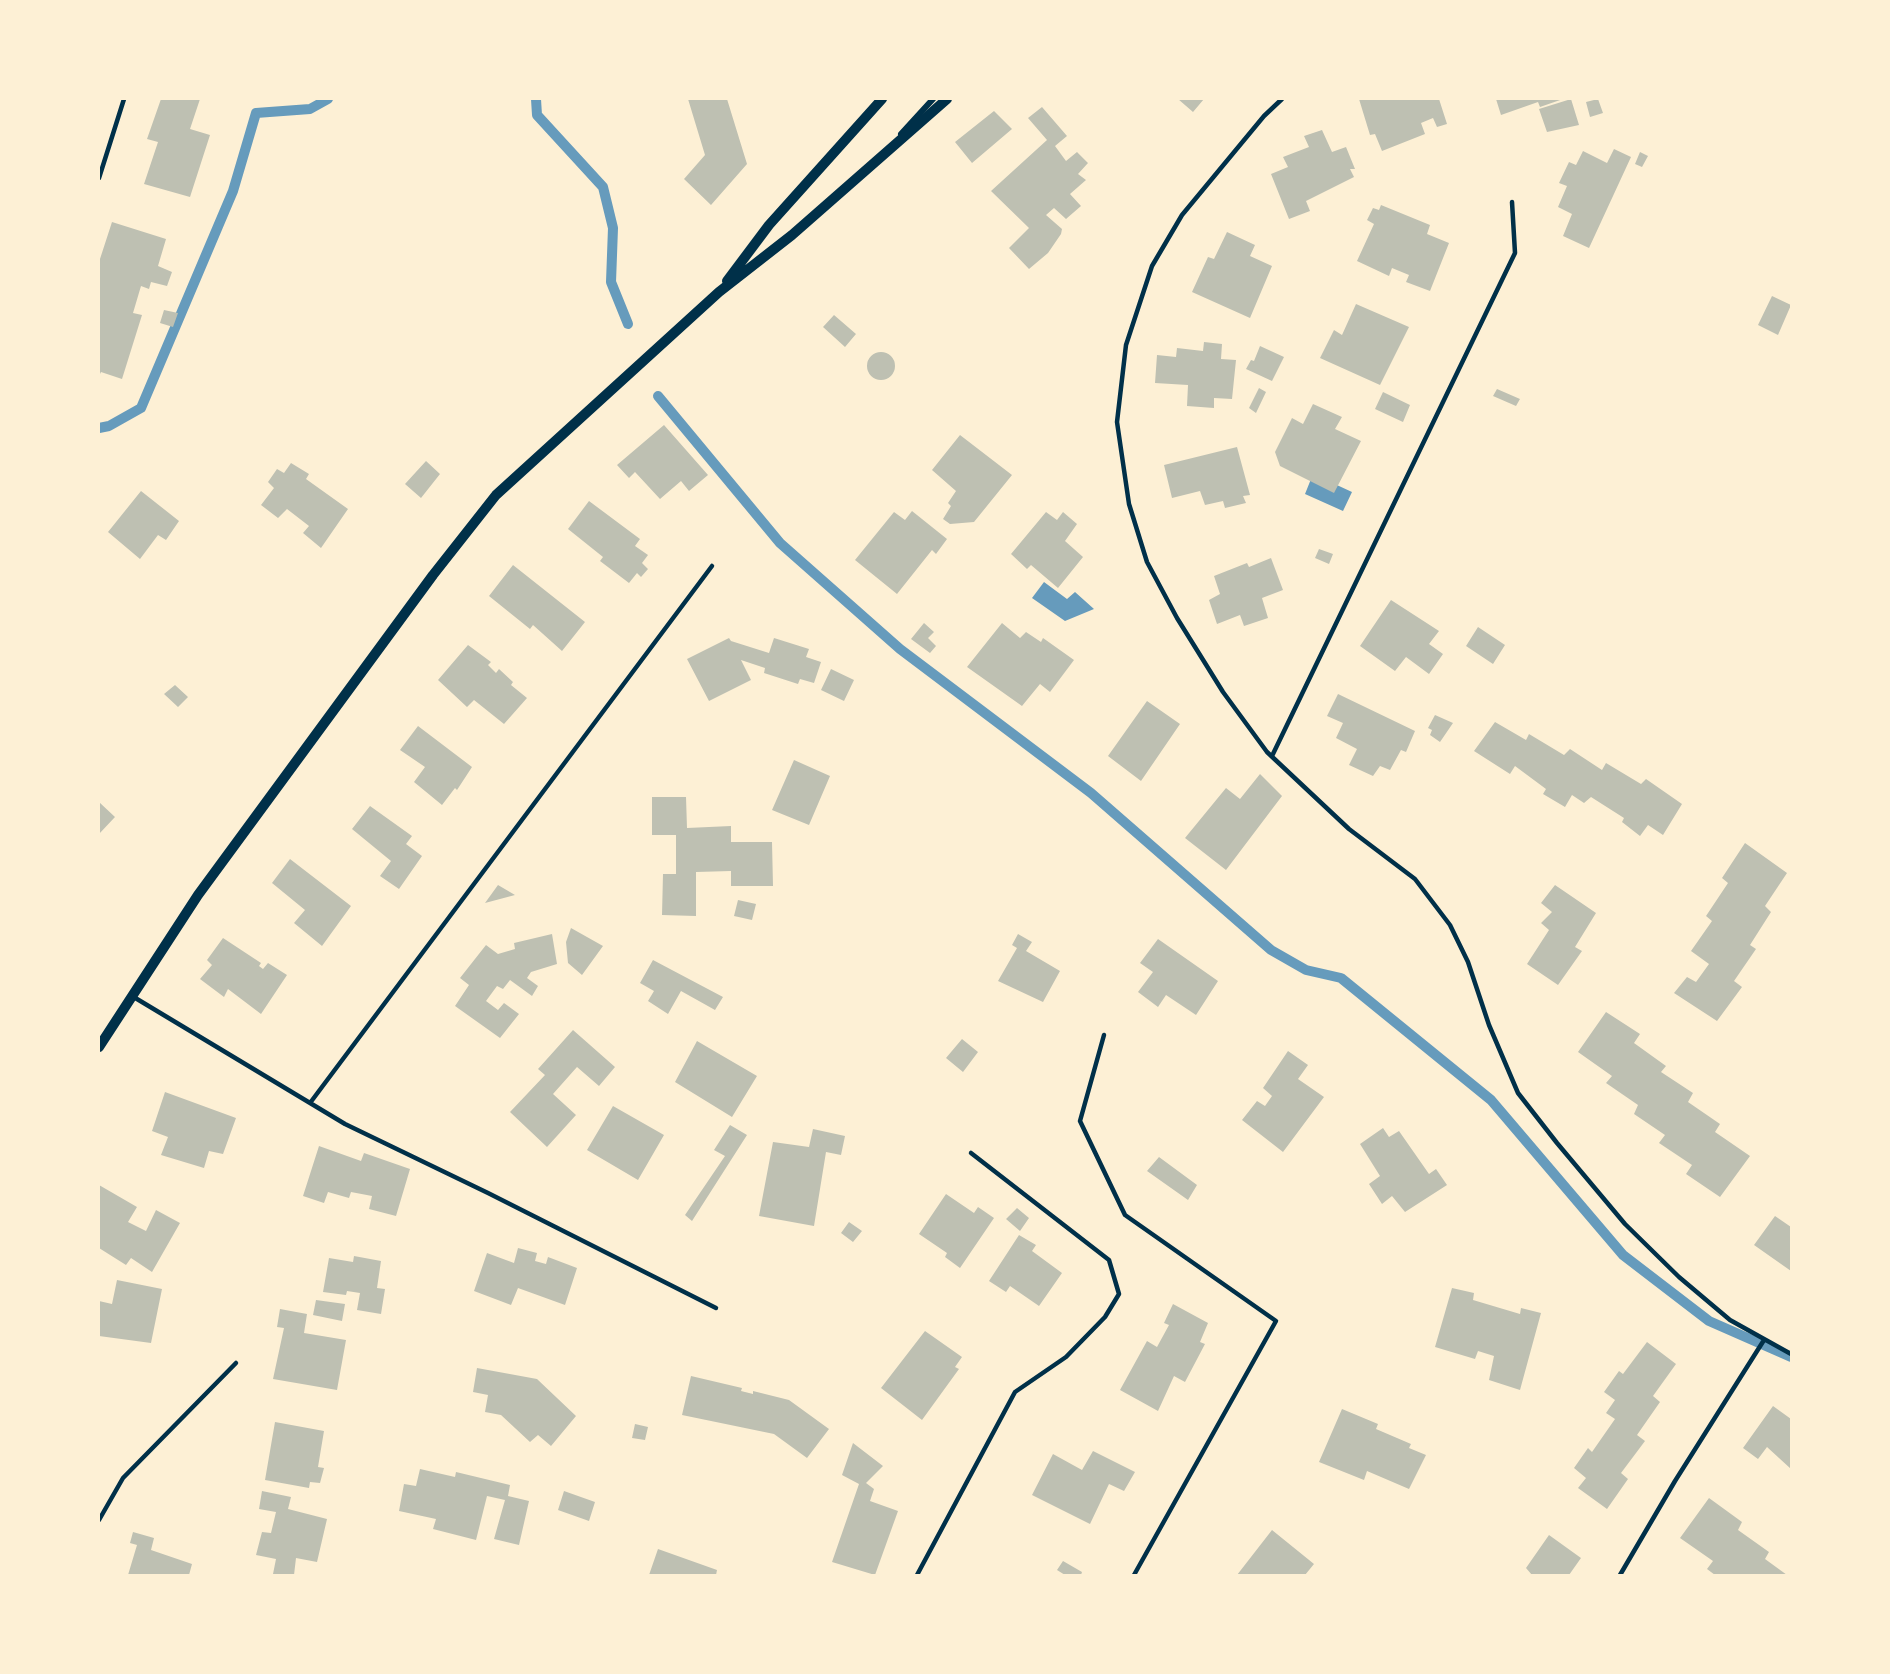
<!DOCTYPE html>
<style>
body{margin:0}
#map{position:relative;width:1890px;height:1674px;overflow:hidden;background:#fdf0d5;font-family:Jost,sans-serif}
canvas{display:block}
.frame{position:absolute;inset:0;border:100px solid #fdf0d5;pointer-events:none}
</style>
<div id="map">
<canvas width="1890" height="1674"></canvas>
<div class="frame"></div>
</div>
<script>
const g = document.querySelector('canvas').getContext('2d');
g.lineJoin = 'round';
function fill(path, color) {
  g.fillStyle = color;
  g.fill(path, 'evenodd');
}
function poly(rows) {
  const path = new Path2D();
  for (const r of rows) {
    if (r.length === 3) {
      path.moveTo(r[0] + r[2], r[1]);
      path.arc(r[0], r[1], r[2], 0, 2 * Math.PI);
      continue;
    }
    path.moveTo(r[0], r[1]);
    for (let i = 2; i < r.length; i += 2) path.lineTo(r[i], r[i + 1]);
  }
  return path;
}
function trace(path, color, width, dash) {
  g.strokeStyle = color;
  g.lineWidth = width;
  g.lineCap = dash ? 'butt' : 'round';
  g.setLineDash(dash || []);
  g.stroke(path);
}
const water = poly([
 [1313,474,1352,492,1343,511,1305,494],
 [1044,582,1067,599,1075,592,1094,609,1065,621,1032,598]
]);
const stream = poly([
 [536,99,537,115,603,187,613,228,611,282,628,324],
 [658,396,780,543,900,649,1091,793,1271,950,1306,970,1341,978,1491,1100,1623,1255,1709,1321,1791,1357],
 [99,428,109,426,141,408,233,191,256,113,310,109,328,99]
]);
const building = poly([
 [161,99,200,99,190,129,210,135,190,197,144,184,158,142,147,139],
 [688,99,727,99,747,164,711,205,684,179,705,155],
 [1178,99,1204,99,1193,112],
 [1359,99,1439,99,1447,124,1437,127,1433,118,1421,123,1425,134,1382,151,1375,134,1370,135],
 [1496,99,1563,99,1540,107,1538,102,1501,115],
 [1571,99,1579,125,1547,132,1539,109],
 [1598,99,1603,113,1590,117,1586,102],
 [1042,107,1067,136,1055,146,1066,161,1077,152,1088,163,1078,174,1086,180,1070,194,1081,206,1066,219,1054,208,1046,215,1062,229,1061,234,1048,253,1029,269,1009,248,1029,228,991,191,1047,140,1028,118],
 [994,111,1012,129,972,163,955,142],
 [1322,130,1332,152,1346,147,1355,169,1350,169,1354,177,1306,201,1310,211,1289,219,1271,174,1288,167,1283,157,1309,147,1304,136],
 [1614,149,1631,157,1589,248,1563,236,1572,214,1558,207,1567,186,1559,183,1569,162,1576,165,1583,151,1607,163],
 [1640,152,1648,156,1642,167,1635,164],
 [1381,205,1430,225,1427,234,1449,243,1430,291,1406,282,1409,275,1392,268,1389,276,1357,261,1374,224,1367,220,1373,208,1379,210],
 [112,222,166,239,158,266,172,272,167,286,151,282,149,289,141,286,133,313,142,315,122,379,101,372,99,376,99,262],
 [1227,232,1255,245,1250,256,1272,266,1250,318,1192,292,1208,257,1214,259],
 [1772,296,1791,305,1778,335,1758,325],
 [1356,304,1409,327,1380,385,1320,358,1334,330,1342,335],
 [164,310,178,313,173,327,160,323],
 [834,315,856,334,845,347,823,327],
 [1204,342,1222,344,1221,359,1236,360,1232,399,1214,398,1214,408,1187,406,1188,385,1155,383,1157,355,1176,357,1177,348,1203,351],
 [1260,346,1284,357,1272,381,1246,369,1251,360,1254,361],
 [881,366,14],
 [1259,388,1266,392,1256,413,1249,408],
 [1497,389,1520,399,1516,406,1493,396],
 [1383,392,1410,405,1403,422,1375,409],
 [1313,404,1342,417,1335,429,1361,441,1334,493,1280,466,1275,452,1292,418,1303,424],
 [664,425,708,475,689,491,681,481,660,499,635,472,629,478,617,465],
 [960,435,1012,475,974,522,950,524,943,519,951,506,948,503,956,491,932,470],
 [1237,447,1250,495,1243,496,1246,503,1225,508,1223,501,1205,505,1200,491,1172,498,1164,465],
 [426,461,440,474,421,498,405,484],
 [291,463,309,474,306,479,348,509,321,548,303,533,309,526,287,509,278,518,261,505,274,488,268,482,277,469,284,473],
 [141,491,179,521,166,540,158,535,140,559,108,532],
 [589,501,640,539,635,546,648,555,642,563,648,569,641,577,637,573,629,583,600,561,603,557,568,529],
 [912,511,947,539,936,554,932,550,897,594,855,560,894,512,905,520],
 [1046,512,1057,520,1063,512,1077,524,1065,541,1083,557,1058,588,1031,565,1027,569,1011,554],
 [1319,549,1333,554,1329,564,1315,558],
 [1271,558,1283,590,1262,598,1268,618,1244,626,1240,615,1217,624,1209,600,1220,594,1214,576,1247,563,1249,567],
 [513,565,585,622,562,651,533,625,530,629,489,596],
 [1391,600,1439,631,1429,644,1443,654,1429,674,1406,657,1395,671,1360,646],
 [924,623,934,632,928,638,936,646,930,653,911,639],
 [1002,623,1020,638,1026,632,1041,642,1043,638,1074,660,1050,692,1040,684,1022,706,967,667],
 [1478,627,1505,645,1493,664,1466,646],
 [729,638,731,641,769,653,774,638,809,649,806,657,821,662,814,683,800,679,798,684,764,673,765,668,741,660,751,680,709,701,687,659],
 [468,645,491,662,488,665,496,673,499,669,513,682,511,685,527,698,504,724,474,700,467,707,438,680],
 [831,669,854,680,844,701,821,690],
 [175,685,188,697,178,707,164,694],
 [1338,694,1415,731,1406,752,1401,750,1390,770,1380,766,1373,776,1349,765,1357,749,1336,738,1343,723,1327,716],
 [1147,701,1180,724,1141,781,1108,756],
 [1435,715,1453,723,1440,742,1430,735,1432,730,1428,728],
 [1495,722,1526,740,1529,734,1564,755,1570,749,1602,770,1606,763,1641,784,1646,779,1682,804,1663,835,1648,825,1640,836,1622,822,1624,818,1591,797,1584,803,1572,795,1565,807,1543,794,1546,789,1515,766,1510,774,1474,751],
 [418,726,472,767,457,790,455,788,442,805,414,782,425,767,400,750],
 [794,760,830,776,809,825,772,810],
 [1260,774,1282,796,1226,870,1185,838,1226,788,1240,799],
 [652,797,686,797,687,828,731,826,731,842,772,842,773,886,731,886,731,871,696,872,696,916,662,915,663,874,676,874,676,835,652,835],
 [99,802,115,817,99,834],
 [370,806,412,836,406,844,422,856,399,889,380,876,391,861,352,829],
 [1745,843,1787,873,1765,906,1771,912,1750,945,1756,949,1734,981,1742,987,1717,1021,1674,993,1687,977,1696,982,1709,964,1691,951,1712,921,1706,916,1728,883,1722,878],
 [290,859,351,906,322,946,294,923,305,910,272,883],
 [498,885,515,895,485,903],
 [1555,885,1596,913,1575,947,1582,951,1558,985,1527,964,1549,930,1541,923,1552,912,1541,903],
 [738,900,756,904,752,920,734,916],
 [571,928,603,946,582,975,568,963,566,942],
 [552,934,557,964,531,972,527,978,538,986,532,996,510,980,503,989,497,986,486,1001,498,1010,504,1003,519,1014,500,1038,455,1006,469,985,460,978,486,945,498,954,515,949,514,943],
 [1018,934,1032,942,1026,951,1060,971,1043,1002,998,981,1017,948,1012,945],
 [223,938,261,963,259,966,263,969,268,963,287,975,261,1014,228,989,224,997,200,979,212,965,207,960],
 [1158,939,1218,981,1196,1015,1166,995,1158,1007,1138,992,1153,972,1140,963],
 [653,960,723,997,715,1010,681,991,668,1014,648,1001,654,991,640,983],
 [1606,1012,1640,1034,1634,1043,1666,1066,1661,1072,1693,1093,1688,1102,1720,1124,1715,1132,1750,1156,1720,1197,1686,1174,1692,1165,1659,1143,1665,1135,1634,1114,1638,1105,1606,1083,1612,1076,1578,1052],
 [573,1030,615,1067,599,1086,577,1067,553,1094,576,1115,547,1147,510,1112,545,1075,538,1069],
 [962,1039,978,1052,963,1072,946,1058],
 [697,1041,757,1076,732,1117,675,1082],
 [1288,1051,1308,1065,1298,1079,1324,1097,1283,1152,1242,1120,1257,1101,1265,1106,1272,1096,1263,1088],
 [165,1092,236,1118,223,1154,209,1151,204,1168,161,1155,168,1137,152,1131],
 [613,1106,664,1135,638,1180,587,1150],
 [730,1125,747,1135,692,1221,685,1215,725,1156,714,1150],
 [1383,1128,1389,1137,1399,1131,1429,1174,1436,1169,1447,1185,1405,1212,1392,1196,1382,1204,1369,1184,1380,1176,1360,1144],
 [813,1129,845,1136,841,1155,826,1152,814,1226,759,1216,773,1142,809,1147],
 [319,1146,361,1161,364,1153,410,1169,396,1216,369,1209,372,1196,351,1192,349,1198,328,1192,324,1203,303,1196],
 [1159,1157,1197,1185,1188,1200,1147,1171],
 [99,1185,137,1207,128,1222,146,1231,156,1210,180,1223,152,1272,131,1258,126,1265,99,1248],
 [946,1194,974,1213,978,1207,994,1218,960,1268,945,1257,947,1253,919,1234],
 [1017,1208,1029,1218,1020,1231,1006,1219],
 [1775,1216,1791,1227,1791,1271,1754,1245],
 [849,1222,862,1231,853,1242,841,1233],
 [1019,1235,1036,1245,1032,1251,1062,1273,1039,1306,1010,1286,1006,1292,989,1281],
 [518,1248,537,1253,535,1261,546,1264,548,1257,577,1268,565,1305,518,1288,511,1305,474,1291,487,1253,514,1263],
 [354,1256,381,1261,377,1288,385,1289,381,1314,357,1310,360,1293,347,1291,346,1295,323,1292,329,1258,353,1262],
 [117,1280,162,1289,151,1343,99,1336,99,1301,112,1304],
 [1452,1288,1474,1293,1473,1300,1520,1314,1521,1308,1541,1313,1520,1390,1489,1380,1494,1356,1478,1351,1475,1359,1435,1347],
 [316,1300,345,1304,342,1321,313,1315],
 [1173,1304,1208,1323,1200,1342,1205,1344,1185,1382,1174,1376,1158,1411,1120,1390,1147,1341,1157,1347,1169,1325,1164,1323],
 [280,1309,307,1314,304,1333,346,1340,337,1390,273,1379,284,1328,277,1327],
 [925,1331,962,1357,955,1367,959,1369,922,1420,881,1388],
 [1647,1342,1676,1364,1653,1396,1660,1402,1637,1435,1645,1441,1621,1473,1628,1479,1607,1509,1578,1488,1586,1478,1574,1468,1588,1448,1592,1452,1615,1419,1606,1413,1615,1400,1604,1392,1619,1371,1623,1374],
 [477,1368,537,1379,576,1416,551,1446,538,1435,530,1442,501,1415,485,1412,488,1395,473,1392],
 [691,1376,742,1388,741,1391,753,1394,753,1391,789,1400,829,1429,807,1458,774,1434,682,1415],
 [1773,1406,1791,1419,1791,1469,1767,1447,1758,1459,1743,1448],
 [1342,1409,1378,1424,1376,1429,1411,1444,1409,1448,1426,1455,1409,1489,1367,1471,1364,1480,1319,1462],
 [275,1422,324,1431,318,1467,324,1468,320,1483,310,1482,309,1488,265,1480],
 [635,1424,648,1427,645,1440,632,1438],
 [853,1443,883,1466,866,1483,874,1489,870,1501,898,1511,875,1575,832,1562,859,1484,842,1475],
 [1093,1451,1135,1472,1124,1491,1109,1484,1090,1524,1032,1495,1053,1454,1082,1470],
 [420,1469,455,1477,456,1472,510,1485,508,1496,529,1501,519,1545,494,1539,505,1500,487,1496,476,1540,433,1529,436,1519,399,1511,404,1484,416,1486],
 [262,1491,291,1497,288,1509,327,1519,317,1562,296,1558,294,1575,279,1575,273,1574,276,1559,256,1555,262,1532,271,1533,276,1512,259,1509],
 [564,1491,595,1502,589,1521,558,1510],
 [1709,1498,1742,1522,1738,1530,1769,1552,1765,1559,1787,1575,1715,1575,1707,1569,1713,1561,1680,1538],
 [1272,1530,1314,1564,1305,1575,1237,1575],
 [133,1532,154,1538,151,1550,192,1564,189,1575,128,1575,137,1545,130,1543],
 [1549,1535,1581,1558,1569,1575,1532,1575,1526,1568],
 [658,1549,717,1570,716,1575,649,1575],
 [1063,1561,1082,1572,1081,1575,1065,1575,1057,1570]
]);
const service = poly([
 [1282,99,1264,116,1182,215,1152,266,1126,345,1117,422,1129,504,1147,562,1177,618,1223,692,1267,752,1349,829,1415,879,1450,925,1468,962,1489,1025,1518,1093,1557,1143,1625,1224,1679,1277,1730,1320,1791,1354],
 [99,178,124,99],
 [1272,756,1515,253,1512,202],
 [132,996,345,1124,488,1193,716,1308],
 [1104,1035,1080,1121,1125,1215,1276,1321,1134,1575],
 [310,1103,712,566],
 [99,1520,123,1478,236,1363],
 [917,1575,1015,1392,1066,1357,1105,1317,1119,1294,1109,1260,971,1153],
 [1620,1575,1675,1481,1764,1340]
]);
const minor = poly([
 [901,134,933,99]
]);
const tertiary = poly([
 [727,281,769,225,882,99],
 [99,1047,198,895,433,575,496,495,719,292,792,235,947,99]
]);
fill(water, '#669bbc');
trace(stream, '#669bbc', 10);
fill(building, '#bec0b2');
trace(service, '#003049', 4.5);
trace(minor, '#003049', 6);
trace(tertiary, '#003049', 10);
</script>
